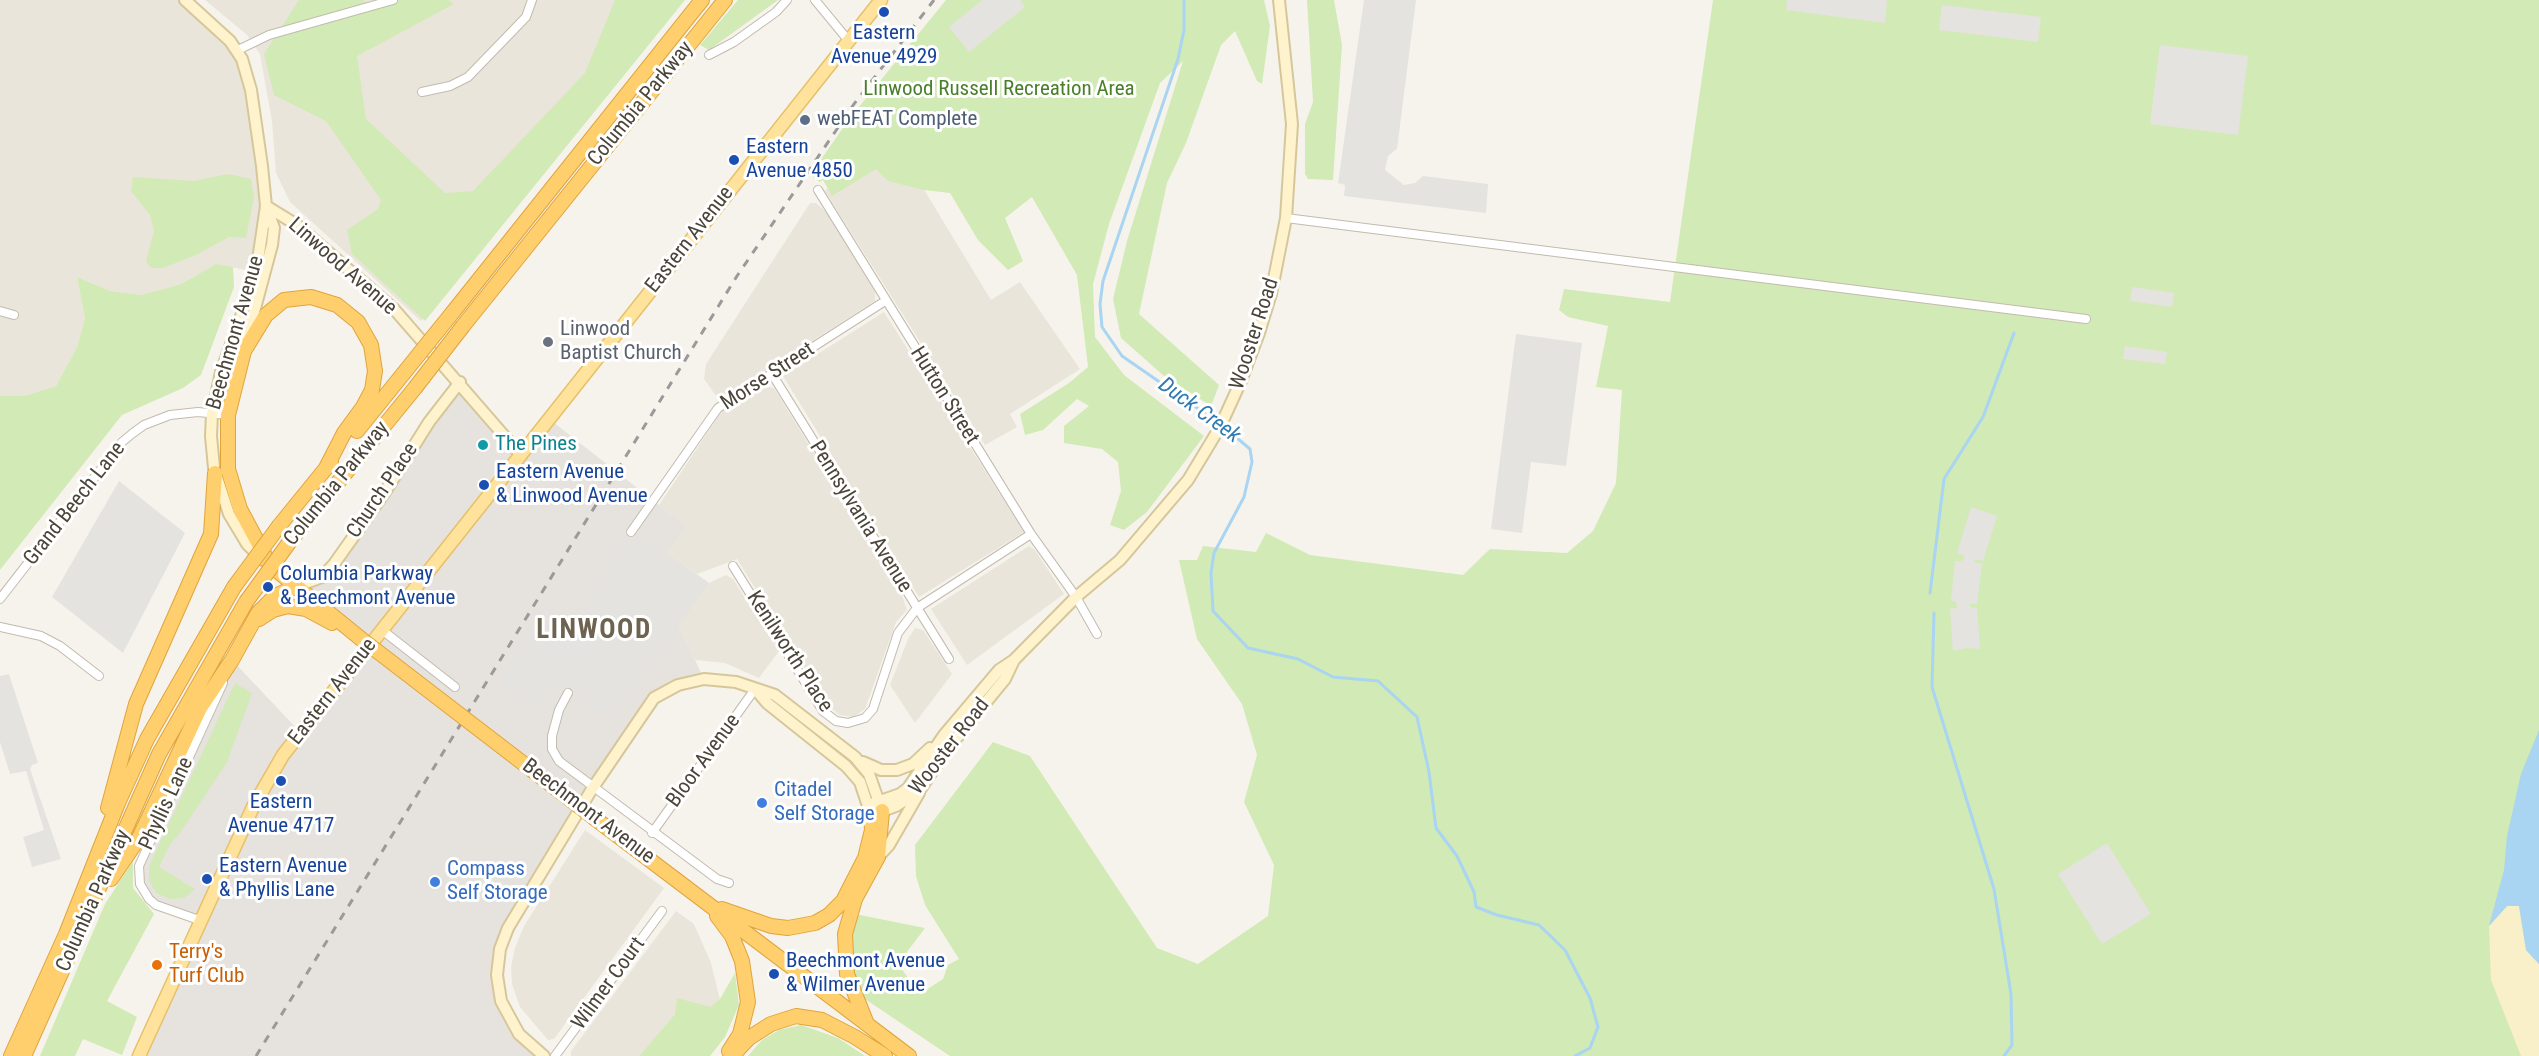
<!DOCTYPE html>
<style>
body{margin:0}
canvas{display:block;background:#f6f3ec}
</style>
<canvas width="2539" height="1056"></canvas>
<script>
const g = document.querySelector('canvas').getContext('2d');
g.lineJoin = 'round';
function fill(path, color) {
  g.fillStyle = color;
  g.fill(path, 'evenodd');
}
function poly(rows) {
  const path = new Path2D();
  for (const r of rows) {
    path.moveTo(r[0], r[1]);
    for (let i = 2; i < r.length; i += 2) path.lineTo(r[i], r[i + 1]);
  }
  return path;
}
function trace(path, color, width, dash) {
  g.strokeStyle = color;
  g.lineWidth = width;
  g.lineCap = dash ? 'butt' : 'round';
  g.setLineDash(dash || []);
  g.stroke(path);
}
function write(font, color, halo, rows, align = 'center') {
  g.font = font + ' "Roboto Condensed",sans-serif';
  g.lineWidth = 6;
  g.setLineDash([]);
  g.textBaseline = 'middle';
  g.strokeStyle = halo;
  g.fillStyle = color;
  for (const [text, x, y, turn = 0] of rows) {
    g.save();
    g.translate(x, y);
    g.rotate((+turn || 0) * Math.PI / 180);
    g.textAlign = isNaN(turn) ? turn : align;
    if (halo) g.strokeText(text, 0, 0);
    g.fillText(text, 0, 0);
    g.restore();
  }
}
const residential = poly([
 [0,0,185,0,242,59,266,206,256,272,216,264,181,284,141,295,110,291,77,277,85,318,77,347,56,386,24,396,0,396],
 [205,0,671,0,564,133,421,321,290,202,276,173,272,121,260,54,247,35],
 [861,151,888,181,923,188,991,300,1020,282,1080,369,1010,414,1017,427,985,445,825,191],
 [810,203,816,203,827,213,875,292,875,301,719,400,704,379,706,364],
 [884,312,1024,532,919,597,783,376],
 [761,386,774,388,903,598,907,610,896,622,865,709,853,717,839,715,824,700,737,559,697,574,667,553,687,527,659,505,722,411],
 [1029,546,1035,550,1064,594,967,665,931,609],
 [726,575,733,579,779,651,759,678,725,663,695,660,679,626,709,583],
 [915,628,923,630,952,674,915,723,890,685,908,639],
 [585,830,664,888,554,1039,548,1040,520,1007,512,984,511,967,515,948,524,926],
 [676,911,694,924,711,963,720,1000,710,1007,675,1014,639,1056,571,1056,571,1051]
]);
const industrial = poly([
 [460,382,520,454,548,418,687,527,667,553,709,583,679,626,704,679,654,698,508,928,498,988,519,1034,544,1056,139,1056,199,921,156,905,138,875,232,660,300,732,359,659,357,638,295,587,322,577]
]);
const green = poly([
 [299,0,363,0,372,6,393,0,448,0,454,4,357,56,366,119,445,193,473,191,585,73,615,0,685,0,425,321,352,254,347,230,378,209,381,200,326,121,274,95,264,54],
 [738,0,778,0,709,50,700,45],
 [946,0,1264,0,1270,26,1262,84,1257,81,1235,31,1221,45,1186,143,1167,183,1139,314,1219,385,1211,406,1164,376,1121,338,1113,299,1127,241,1183,61,1160,83,1109,224,1093,284,1095,337,1124,375,1204,436,1147,512,1124,530,1110,525,1121,491,1118,462,1102,449,1064,443,1064,426,1089,406,1077,399,1043,430,1025,435,1020,414,1069,383,1088,367,1077,275,1032,197,1005,218,1023,261,1008,270,978,240,950,193,924,190,888,181,876,169,832,196,823,180,820,182,810,175,850,118],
 [1307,0,1334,0,1342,45,1333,180,1308,179,1305,174,1305,124,1313,102],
 [1713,0,2539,0,2539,1056,950,1056,856,993,844,953,850,913,925,928,898,964,920,994,943,979,948,965,959,959,925,905,916,876,915,845,993,742,1030,756,1157,948,1198,964,1268,916,1274,865,1244,802,1257,755,1242,704,1197,639,1179,560,1197,560,1203,546,1256,552,1266,533,1310,555,1463,575,1490,549,1567,553,1593,531,1616,483,1622,390,1596,387,1608,326,1568,317,1559,310,1564,289,1670,302],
 [228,174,251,179,254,197,246,238,229,237,196,255,163,268,151,268,146,261,154,231,150,215,131,191,133,177,194,181],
 [216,264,233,267,234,287,201,375,183,388,122,415,0,570,0,396,24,396,56,386,77,347,85,318,77,277,110,291,141,295,181,284],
 [235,683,252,693,227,762,180,833,170,844,159,867,195,889,184,898,170,899,156,893,149,880,149,866],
 [133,861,133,888,154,914,107,1001,137,1017,122,1055,83,1039,75,1056,40,1056,105,904],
 [735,973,739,1005,725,1037,710,1056,639,1056,675,1014,677,998,710,1007,720,999],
 [801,1025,838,1038,865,1056,748,1056,762,1040,779,1030]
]);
const sand = poly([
 [2507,906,2519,906,2526,950,2539,964,2539,1056,2521,1056,2491,980,2489,926]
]);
const parking = poly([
 [982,0,1020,0,1025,7,969,52,949,27],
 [1364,0,1416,0,1397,149,1388,156,1385,170,1404,185,1415,183,1423,176,1488,184,1486,213,1344,196,1345,185,1338,183],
 [1787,0,1887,0,1885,23,1786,10],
 [1942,5,2041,17,2038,42,1939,30],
 [2160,45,2248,56,2238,135,2150,124],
 [2132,287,2174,293,2172,307,2130,301],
 [1516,334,1582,343,1566,466,1531,462,1522,533,1491,529],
 [2125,346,2167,352,2165,364,2123,359],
 [119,481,185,533,123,653,52,597],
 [1971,507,1997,516,1983,561,1975,559,1974,562,1982,564,1977,604,1970,604,1970,607,1977,608,1980,649,1967,648,1953,651,1950,609,1957,608,1956,601,1951,601,1955,561,1962,561,1965,556,1957,553],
 [626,529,667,553,709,583,614,719,552,684,537,711,499,683,545,607,573,623],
 [9,674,38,763,32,765,30,769,61,859,32,867,23,837,44,830,26,771,10,774,0,742,0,676],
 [2107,843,2151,914,2102,944,2058,874]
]);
const water = poly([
 [2539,730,2539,964,2526,950,2519,906,2507,906,2489,926,2504,870,2507,836,2521,774]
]);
const stream = poly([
 [1184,0,1184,30,1178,59,1103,281,1100,304,1102,327,1122,356,1219,423],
 [1224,427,1250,449,1252,462,1244,497,1214,553,1211,573,1213,611,1248,648,1298,659,1333,677,1378,681,1417,717,1429,772,1436,828,1457,856,1474,892,1476,907,1497,915,1539,925,1565,950,1590,998,1598,1027,1590,1048,1575,1056],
 [1930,593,1944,479,1983,417,2014,333],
 [1934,613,1932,687,1994,889,2011,994,2012,1045,2004,1056]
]);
const street = poly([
 [815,0,848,40],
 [238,50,269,35,393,0],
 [709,55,734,42,776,12,787,0],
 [422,92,450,86,468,77,526,17,532,0],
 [818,190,1031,534,1076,597,1097,634],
 [1286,218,2086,319],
 [0,311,14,315],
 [772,374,949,659],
 [631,532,718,408,885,301],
 [733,566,823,711,836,721,848,723,865,718,873,709,898,633,917,608,1031,534],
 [0,599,122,442,133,433,144,425,170,415,198,412,228,415],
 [0,627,41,636,60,646,99,676],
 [382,630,455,687],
 [568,693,559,710,552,736,552,749,559,761,717,879,729,883],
 [652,833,755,689],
 [199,920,156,905,149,899,140,884,139,866,223,683],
 [555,1056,662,911]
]);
const secondary = poly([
 [185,0,230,41,242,59,251,90,262,166,266,206,258,260,248,297,221,372,212,414,211,436,214,468,229,514,247,544,263,560],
 [266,206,297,225,394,309,520,454],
 [246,342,272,245,274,228,267,209],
 [295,587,322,577,334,564,385,492,429,422,460,382],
 [757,691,767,703,846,766,860,782,871,815,896,806,920,790,945,752,1005,679,1014,660],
 [863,762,881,770,897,770,913,764,930,748],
 [869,805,900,794,908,788,944,735,999,670,1014,660,1076,597,1120,560,1188,480,1220,427,1241,381,1259,333,1271,294,1286,218,1292,124,1279,0],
 [878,857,889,845,919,793],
 [544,1056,519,1034,501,1001,497,975,500,949,508,928,592,789,654,698,678,685,704,679,736,682,775,695,855,757,869,774,881,808]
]);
const primary = poly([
 [139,1056,253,807,283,755,881,0]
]);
const highway = poly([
 [453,312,702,0],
 [463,326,725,0],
 [357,431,403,374],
 [326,468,344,433,363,407,372,390,375,371,371,345,358,322,337,305,311,297,284,300,266,315,244,351,228,415,228,469,240,509,270,565,360,638],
 [279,526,331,462],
 [291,540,415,388],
 [259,619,273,610,288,606,306,609,332,623],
 [108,808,136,704,211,534,215,473],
 [593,817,909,1056],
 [111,879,139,838,200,708,232,660,258,613,275,596,295,587],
 [722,909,771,926,788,928,815,923,829,915,843,901,865,858,872,830,871,815],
 [717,916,732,936,742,961,748,1002,740,1034,729,1051],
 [867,1024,847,974,845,934,855,899,878,857,882,811],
 [11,1056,66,934,118,803,147,739,234,587],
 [24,1056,159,754,246,602],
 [732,1056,749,1038,771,1024,796,1016,822,1020,855,1037,885,1056]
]);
const rail = poly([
 [256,1056,737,276,854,104,934,0]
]);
const highwayBridge = poly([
 [403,374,453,312],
 [415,388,463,326],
 [234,587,279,526],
 [246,602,291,540],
 [360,638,593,817]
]);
const markers = [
 [884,12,6,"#1a4fb4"],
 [805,120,6,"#5c6f8a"],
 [734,160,6,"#1a4fb4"],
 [548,342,6,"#6b7280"],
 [483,445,6,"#0f9aa8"],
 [484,485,6,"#1a4fb4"],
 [268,587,6,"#1a4fb4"],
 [281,781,6,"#1a4fb4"],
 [762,803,6,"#3f7fe0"],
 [207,879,6,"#1a4fb4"],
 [435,882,6,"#3f7fe0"],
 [157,965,6,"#e8710a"],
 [774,974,6,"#1a4fb4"]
];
const transitNames = [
 ["Eastern",884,34,"center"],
 ["Avenue 4929",884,58,"center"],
 ["Eastern",746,148],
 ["Avenue 4850",746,172],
 ["Eastern Avenue",496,473],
 ["& Linwood Avenue",496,497],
 ["Columbia Parkway",280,575],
 ["& Beechmont Avenue",280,599],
 ["Eastern",281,803,"center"],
 ["Avenue 4717",281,827,"center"],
 ["Eastern Avenue",219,867],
 ["& Phyllis Lane",219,891],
 ["Beechmont Avenue",786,962],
 ["& Wilmer Avenue",786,986]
];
const parkNames = [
 ["Linwood Russell Recreation Area",999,90]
];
const streetNames = [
 ["Columbia Parkway",641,104,-51],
 ["Eastern Avenue",690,240,-52],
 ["Linwood Avenue",342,267,41],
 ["Beechmont Avenue",236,333,-74],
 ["Wooster Road",1255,334,-72],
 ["Morse Street",768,377,-33],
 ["Hutton Street",944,396,58],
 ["Columbia Parkway",337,484,-51],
 ["Church Place",383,491,-56],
 ["Grand Beech Lane",75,504,-52],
 ["Pennsylvania Avenue",860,517,58],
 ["Kenilworth Place",789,652,57],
 ["Eastern Avenue",333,692,-52],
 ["Wooster Road",950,747,-52],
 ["Bloor Avenue",704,761,-54],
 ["Phyllis Lane",167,804,-65],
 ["Beechmont Avenue",588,812,37],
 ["Columbia Parkway",94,901,-66],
 ["Wilmer Court",609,984,-54]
];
const serviceNames = [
 ["webFEAT Complete",817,120]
];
const worshipNames = [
 ["Linwood",560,330],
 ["Baptist Church",560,354]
];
const cultureNames = [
 ["The Pines",495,445]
];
const shopNames = [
 ["Citadel",774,791],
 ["Self Storage",774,815],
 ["Compass",447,870],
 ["Self Storage",447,894]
];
const foodNames = [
 ["Terry's",169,953],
 ["Turf Club",169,977]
];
const waterNames = [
 ["Duck Creek",1199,411,36]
];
const districtNames = [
 ["LINWOOD",594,631]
];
fill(residential, '#eae5da');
fill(industrial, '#e6e2dd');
fill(green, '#d2eab5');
fill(sand, '#f9efc9');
fill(parking, '#e5e3e0');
fill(water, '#a9d4f2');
trace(stream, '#a9d4f2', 3);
trace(street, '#c2bbae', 10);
trace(secondary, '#d6c79b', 14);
trace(primary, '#e6c16a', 15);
trace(highway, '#e0a43c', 16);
trace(street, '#fff', 8);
trace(secondary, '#fff3cd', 10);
trace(primary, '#ffe39c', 12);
trace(highway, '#ffcf6e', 14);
trace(rail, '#9a9a9a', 3, [8, 8]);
trace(highwayBridge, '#e0a43c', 16, []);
trace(highwayBridge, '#ffcf6e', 14);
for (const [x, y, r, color] of markers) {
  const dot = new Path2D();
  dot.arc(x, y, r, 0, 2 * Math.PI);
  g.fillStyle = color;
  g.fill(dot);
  trace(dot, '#fff', 2);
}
write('21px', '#164399', '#fff', transitNames, 'left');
write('21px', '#4a7f2a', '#fff', parkNames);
write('21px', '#4b4439', '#fff', streetNames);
write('21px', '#4e5e75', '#fff', serviceNames, 'left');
write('21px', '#5b616d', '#fff', worshipNames, 'left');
write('21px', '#0d838f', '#fff', cultureNames, 'left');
write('21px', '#366cbe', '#fff', shopNames, 'left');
write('21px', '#c56008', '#fff', foodNames, 'left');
write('italic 22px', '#2e7ab2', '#fff', waterNames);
g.letterSpacing = '1.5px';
write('bold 27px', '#6e6250', '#fff', districtNames);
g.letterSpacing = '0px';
</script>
